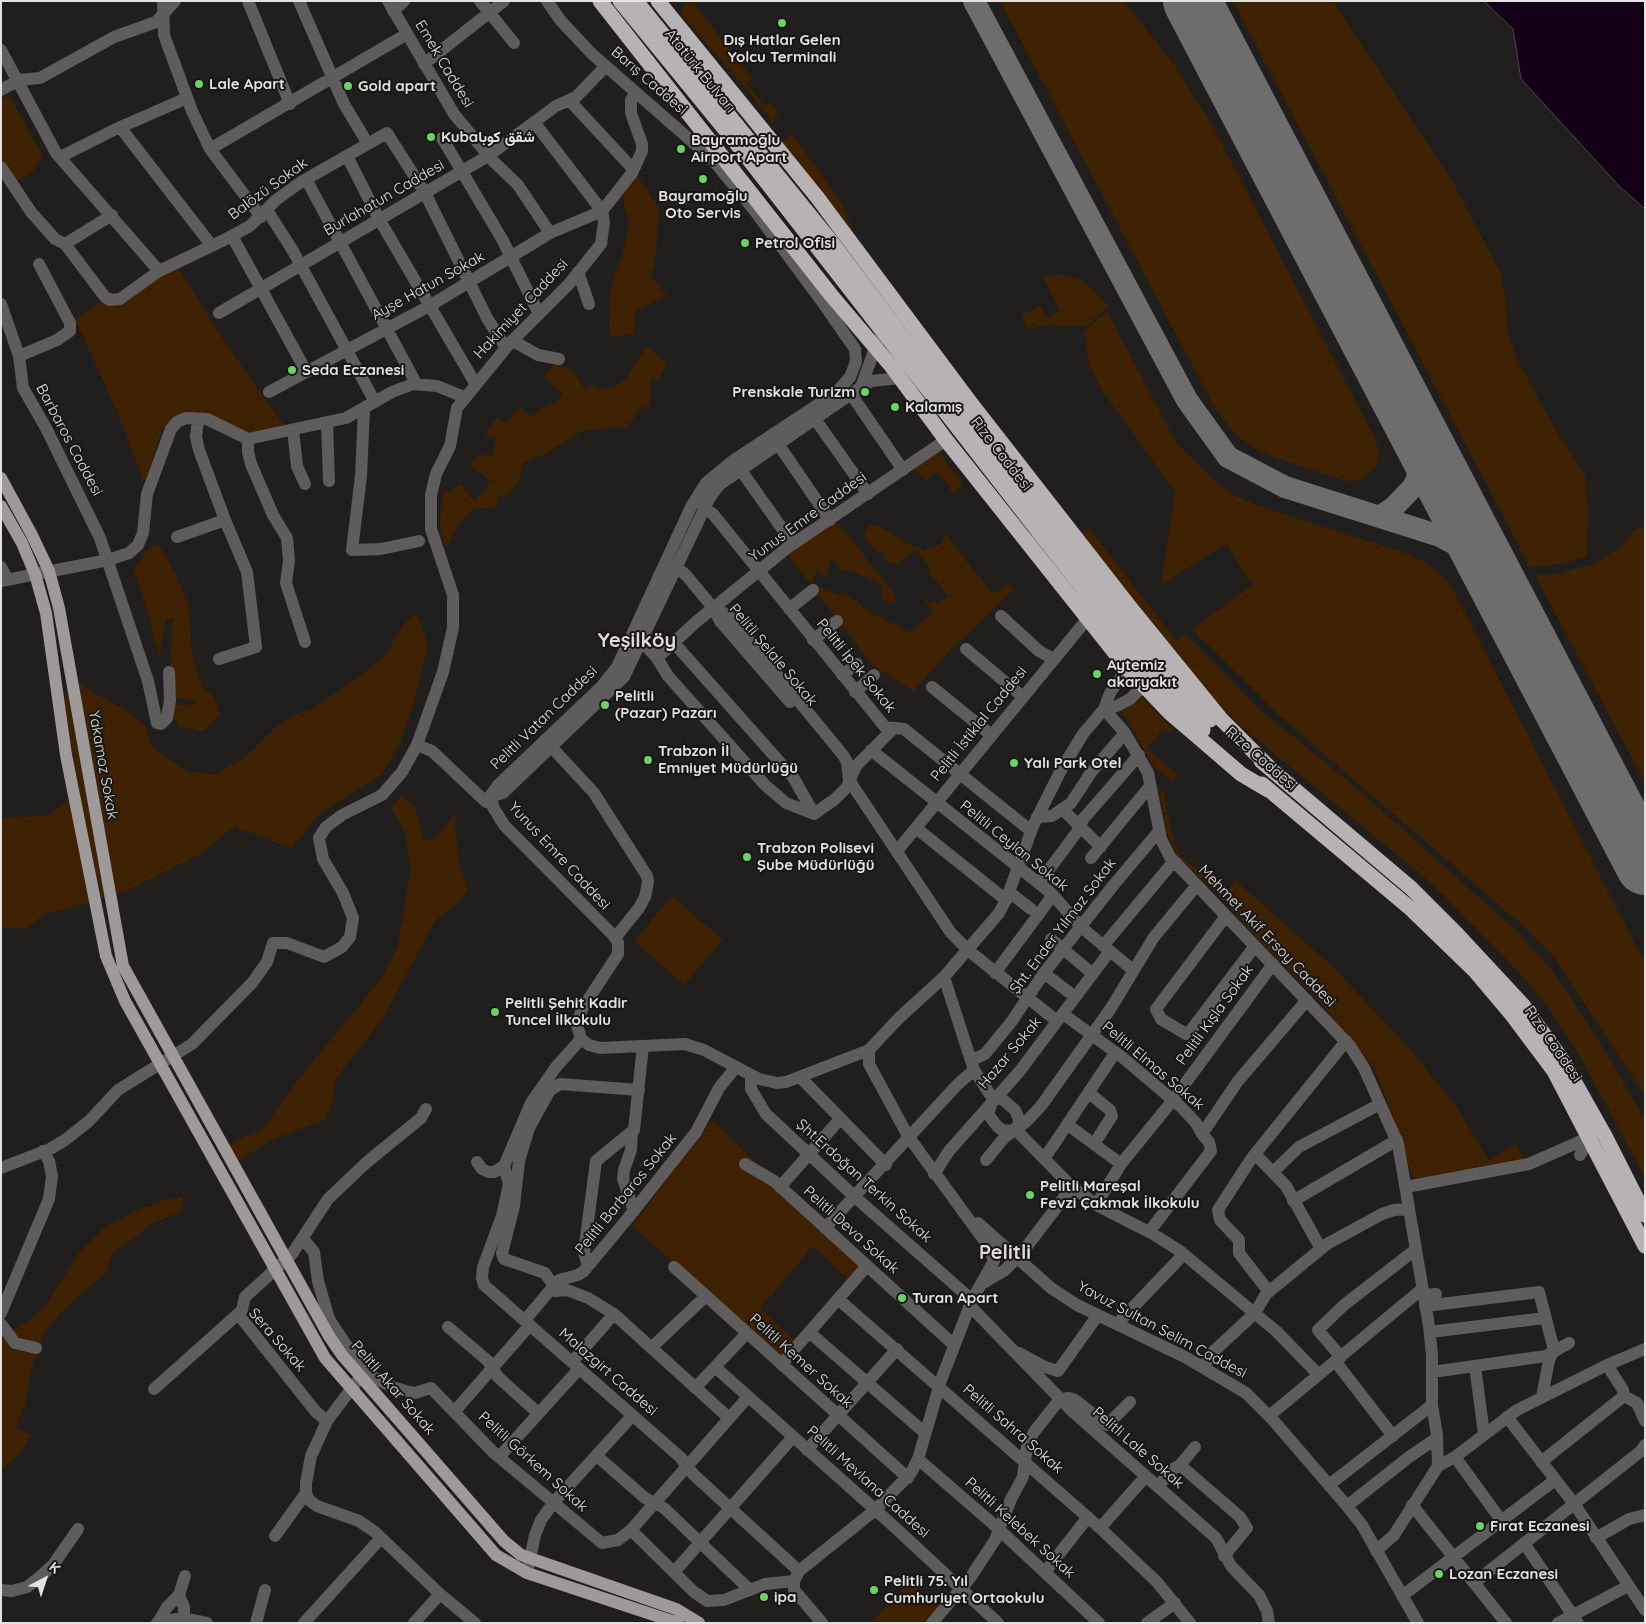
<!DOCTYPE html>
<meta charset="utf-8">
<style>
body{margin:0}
#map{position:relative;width:1646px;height:1624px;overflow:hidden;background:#211e1e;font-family:Quicksand,sans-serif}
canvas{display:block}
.frame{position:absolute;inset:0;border:2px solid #e4e1e1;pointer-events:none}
.north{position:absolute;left:20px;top:1554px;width:50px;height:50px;-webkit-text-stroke:4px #181515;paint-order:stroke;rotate:40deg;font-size:14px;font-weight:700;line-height:20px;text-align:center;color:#e4e1e1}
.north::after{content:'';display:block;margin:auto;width:18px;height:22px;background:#e4e1e1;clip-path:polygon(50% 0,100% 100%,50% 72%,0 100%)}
</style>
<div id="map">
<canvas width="1646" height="1624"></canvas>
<div class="frame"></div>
<div class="north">K</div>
</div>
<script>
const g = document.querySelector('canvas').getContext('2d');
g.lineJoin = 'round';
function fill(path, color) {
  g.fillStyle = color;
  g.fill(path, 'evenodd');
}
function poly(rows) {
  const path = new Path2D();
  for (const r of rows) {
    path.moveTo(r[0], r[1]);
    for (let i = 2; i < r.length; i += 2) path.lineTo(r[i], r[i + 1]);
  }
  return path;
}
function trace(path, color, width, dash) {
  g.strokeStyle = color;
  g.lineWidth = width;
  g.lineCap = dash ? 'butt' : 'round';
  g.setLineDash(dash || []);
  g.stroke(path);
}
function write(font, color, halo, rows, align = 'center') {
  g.font = font + ' Quicksand,Vazirmatn,sans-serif';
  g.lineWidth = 4;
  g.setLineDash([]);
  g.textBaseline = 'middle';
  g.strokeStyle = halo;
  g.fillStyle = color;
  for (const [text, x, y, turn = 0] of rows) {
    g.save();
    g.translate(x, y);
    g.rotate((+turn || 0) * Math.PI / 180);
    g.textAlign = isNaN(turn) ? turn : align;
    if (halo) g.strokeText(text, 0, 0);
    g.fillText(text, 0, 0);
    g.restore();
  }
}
const green = poly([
 [1000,1,1124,1,1173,63,1212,125,1376,440,1379,455,1376,467,1365,477,1352,482,1343,480,1284,461,1259,451,1235,434,1216,410],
 [1233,1,1333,1,1452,180,1500,272,1507,304,1506,326,1518,361,1551,422,1585,475,1588,506,1587,556,1563,564,1530,567],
 [693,2,752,78,746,83,765,106,771,102,776,109,778,114,773,123,749,92,680,13,686,3],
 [9,95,42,155,33,172,12,183,1,163,1,99],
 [792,134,842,203,853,231,852,236,782,142],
 [637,175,659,208,655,265,650,275,667,295,635,311,635,334,610,337,609,302,615,271,622,257,629,223,623,199,625,190],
 [177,265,218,332,284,425,250,436,184,416,174,421,160,435,146,480,143,480,118,414,75,319,102,301,106,306,130,290],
 [1055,275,1068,276,1081,280,1092,288,1108,306,1087,326,1054,326,1051,324,1027,329,1022,315,1040,306,1048,318,1060,310,1043,277],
 [1107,311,1177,444,1216,482,1234,495,1259,506,1408,554,1431,566,1450,584,1645,963,1645,1096,1554,957,1521,924,1281,717,1192,629,1252,585,1226,544,1161,585,1175,492,1103,392,1089,364,1084,332],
 [647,346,668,364,661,373,660,378,650,380,650,406,638,410,629,427,584,430,549,452,525,462,517,484,510,493,497,497,499,502,493,509,478,508,471,511,457,527,446,550,441,532,440,517,443,492,450,492,460,484,470,497,475,499,485,490,490,480,470,466,478,454,492,456,496,437,485,435,497,417,507,422,520,407,532,417,539,409,554,403,563,394,544,377,555,363,574,371,584,388,592,385,602,389,616,386,626,379],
 [936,449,963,483,954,494,948,490,951,488,938,472,925,481,912,467],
 [835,519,894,593,896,603,891,604,880,597,883,585,853,572,841,570,832,558,827,570,830,578,816,572,811,584,840,595,842,591,871,613,910,632,933,612,924,599,926,598,930,603,934,600,937,604,948,596,928,571,930,568,916,550,899,563,888,563,882,556,884,554,880,551,878,553,864,536,868,526,871,524,880,526,910,545,924,550,941,544,946,534,993,594,1008,584,1014,589,941,660,914,691,872,665,786,552],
 [1645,525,1645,783,1535,575,1561,574,1579,567,1593,565,1624,544,1634,530],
 [1089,528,1176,640,1187,634,1258,708,1353,785,1520,934,1556,975,1611,1060,1645,1120,1645,1178,1577,1051,1544,1002,1521,974,1430,882,1241,726,1212,698,1079,535],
 [159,545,175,572,189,607,191,647,196,668,204,689,213,695,220,715,203,731,179,727,172,713,171,704,190,705,197,702,179,698,169,692,173,619,166,619,159,658,151,624,134,569,149,547],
 [414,614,419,618,428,645,413,706,401,741,382,775,319,814,292,848,234,827,199,855,131,889,73,908,46,913,25,929,1,927,1,818,48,815,73,797,64,701,72,678,94,693,123,708,146,726,150,745,188,772,216,774,246,757,275,728,295,715,312,709,359,677,385,656,403,625],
 [1139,694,1175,732,1163,730,1147,748,1178,775,1172,782,1153,766,1122,712],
 [1156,786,1164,792,1171,830,1180,856,1226,893,1235,880,1332,966,1410,1049,1456,1106,1489,1160,1516,1145,1525,1160,1420,1181,1412,1175,1385,1094,1372,1065,1314,995,1268,950,1221,898,1178,857,1166,831,1160,794],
 [402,796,415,806,424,841,437,837,456,813,455,831,460,866,468,890,459,902,435,921,382,1020,336,1079,332,1103,326,1120,274,1139,236,1162,227,1146,264,1128,299,1078,381,979,398,946,411,868,405,833,391,807],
 [672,896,723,940,684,985,634,941],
 [712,1120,864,1266,850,1281,813,1246,760,1308,796,1342,783,1359,632,1226],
 [183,1197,183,1211,155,1222,111,1255,107,1272,69,1304,45,1332,30,1372,26,1401,16,1428,31,1435,21,1452,1,1471,1,1335,26,1323,47,1304,78,1254,105,1227,135,1211,168,1199],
 [910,1580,939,1607,924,1623,870,1623]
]);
const water = poly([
 [1484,1,1645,1,1645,209,1619,186,1521,79,1513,29,1484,1]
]);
const taxiway = poly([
 [974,1,1187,400,1228,457,1285,487,1440,536,1466,550,1488,567],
 [1175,1,1229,72],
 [1381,516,1393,508,1414,486,1423,462,1423,444]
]);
const runway = poly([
 [1192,1,1645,866]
]);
const minor = poly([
 [163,1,164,35,192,111,210,149,261,217],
 [248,1,290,104],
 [299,1,344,104,368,144],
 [388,1,454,114,492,160,518,185,550,233],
 [480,1,514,43],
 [393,11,404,1],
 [1,50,56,153,159,271],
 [424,64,504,1],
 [1,90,19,80,40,78,114,37,156,22,175,1],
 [569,100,633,169],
 [120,127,212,246],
 [442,138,502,239,539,314],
 [210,149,407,34],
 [347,156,379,219,475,383],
 [60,157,116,129,187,98],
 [1,167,31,212,55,239,65,244,105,297,110,300,120,299,159,271,224,240,250,226,276,200,301,182,387,133,425,193,487,318,506,348],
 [306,179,416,383],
 [267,210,293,251,375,402],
 [232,236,306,371],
 [65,244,112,215],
 [578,272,589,304],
 [1,304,19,356,23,388,46,428,100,538,148,681,157,723,161,724,167,718,170,700,169,672],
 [219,313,488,156,556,106,576,97,606,66],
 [513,341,538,355,559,359],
 [19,356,57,340,70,331,70,323,39,264],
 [861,387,878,340],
 [269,392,431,305,550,233,602,211,534,122],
 [851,394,903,470],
 [364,409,361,476,352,550,381,549,419,541],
 [198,419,196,437,199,450,225,520,247,572,256,647,219,659],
 [815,419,868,494],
 [327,422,329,481],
 [293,430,297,466,305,484],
 [248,439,248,452,251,464,273,515,287,538,289,561,286,583,305,642],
 [778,444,830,520],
 [740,469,793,544],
 [704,508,713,514,885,727,904,729,1031,831],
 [177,537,225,520],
 [1,567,8,580],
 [676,567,686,575,714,609,720,621,790,702],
 [1,581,108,560,129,553,138,545,143,533,147,494,171,429,177,422,186,418,207,419,248,439,346,418,392,392,413,384,437,386,464,397],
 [714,609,727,614,843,755,847,762,849,780,951,933,969,951,1057,1021],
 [789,609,813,590],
 [1001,616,1039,651,1054,659],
 [636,635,657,658,696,622,787,548,946,440],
 [813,640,837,621],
 [674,643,793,777,814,814,835,799,847,787,856,766,894,728],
 [966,649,1023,697],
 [657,658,668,676,765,785,786,803,814,814],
 [842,675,857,664],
 [932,687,991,735],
 [855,692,874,675],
 [1104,709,1125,733,1148,773,1161,839,1170,857,1350,1046,1364,1068,1398,1144,1429,1326,1432,1355,1432,1405,1437,1435,1438,1466,1394,1535,1376,1551],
 [1104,709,1117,706,1130,699,1143,686],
 [545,740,594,793,647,876,648,882,645,897,639,908,615,938],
 [417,745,432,751,486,802,498,785,602,686,617,667,691,507,706,483,734,460,837,392,850,377,856,362,855,349,823,303,754,210,712,159,592,54,561,21,547,1],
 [871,750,1051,893,1081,927,1133,970],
 [492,796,493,807,504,825,613,935,618,942,618,954,582,1009,577,1025,581,1039,589,1045,600,1048,685,1044,704,1050,759,1079,777,1083,786,1082,869,1050],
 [492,796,503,793,624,677,709,499,719,485,861,387,871,381,900,378],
 [1063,810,1101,847],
 [1037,817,1052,816,1071,803,1092,771,1125,733],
 [916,828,1006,900],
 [897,851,1088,618],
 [1091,858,1150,786],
 [1039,883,1077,832,1084,818,1139,755],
 [1009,892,1031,909],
 [1226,916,1156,1009,1161,1019,1186,1034,1192,1029,1255,946],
 [1051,939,1093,974],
 [1103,946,1174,861],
 [995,973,1053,895],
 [1044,973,1075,997],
 [944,977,974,1070,993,1099],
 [1063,1014,1122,1057,1181,1107,1196,1123,1202,1134,1238,1081,1307,1000],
 [972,1060,985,1054,1012,1021,1044,973,1112,887,1159,831],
 [751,1075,751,1089,766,1114,855,1197,972,1300],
 [800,1077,886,1165],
 [1089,1093,1110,1110,1112,1116,1094,1144],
 [1001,1098,1015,1110,1019,1119,1018,1126,1012,1131,1002,1130,997,1126,988,1114,993,1099,1001,1098],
 [1068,1125,1121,1164],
 [1015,1129,1069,1184,1096,1205,1153,1234,1180,1251,1276,1331,1318,1374],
 [632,1133,631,1150,624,1170,623,1179,634,1211],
 [1255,1154,1286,1186,1321,1249],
 [1580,1155,1590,1137],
 [1044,1159,1115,1053],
 [986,1160,1004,1138,1026,1122,1041,1106,1111,1008,1154,937,1197,885],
 [477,1162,482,1169,488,1172,494,1172,504,1166,531,1103,556,1067,581,1039],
 [745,1164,774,1181,954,1345],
 [504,1166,509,1184,502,1216,483,1267,482,1278,484,1285,680,1457,694,1475,799,1571],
 [1,1168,50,1149,65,1140,89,1121,118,1090,192,1044,252,983,267,962,273,943,287,943,324,957,342,947,350,937,353,918,343,893,323,859,319,838,326,827,342,815,382,795,402,772,417,745,443,672,453,628,453,595,431,529,431,495,436,474,450,446,457,408,510,343,569,284,601,244,604,222,602,211,632,173,642,151,642,144,631,113,631,100,636,93],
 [1273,1172,1299,1147,1380,1104],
 [934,1174,949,1151,1019,1072,1110,951],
 [780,1187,840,1119],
 [1406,1187,1529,1164,1590,1137],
 [1293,1201,1397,1140],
 [1096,1205,1121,1164,1173,1100,1273,964],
 [978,1223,1051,1288,1077,1305,1185,1357,1246,1393,1273,1420,1347,1506,1362,1525,1418,1623],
 [825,1228,957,1085,974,1070],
 [1149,1232,1211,1151,1209,1142,1202,1134],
 [303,1239,314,1252,318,1281,329,1319,364,1372,392,1387,406,1391,415,1393,431,1388,494,1453,602,1543,618,1540,631,1530,748,1397],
 [588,1266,584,1252,596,1161,634,1130,643,1046],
 [674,1267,908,1478],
 [983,1283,1005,1270,1024,1250,1072,1187],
 [553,1285,545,1273,504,1259,502,1253,514,1206,519,1161,529,1128,550,1090,560,1084,639,1090],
 [1269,1292,1239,1253,1239,1240,1220,1220,1218,1210,1251,1159,1346,1041],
 [1423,1295,1436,1294],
 [838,1299,867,1266],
 [970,1306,1072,1411,1216,1538,1231,1566,1259,1595,1267,1611,1269,1623],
 [1425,1306,1539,1292,1554,1350,1549,1360,1542,1397],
 [1,1313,49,1199,52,1176,49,1161,43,1151],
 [238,1314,242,1310,245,1297,292,1254,328,1199,367,1162,421,1118,426,1109],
 [525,1320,552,1288],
 [1,1324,15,1343,36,1348],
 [1117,1324,1184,1254],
 [448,1327,488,1361,498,1377,538,1413],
 [809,1332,925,1433],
 [1430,1332,1545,1318],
 [651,1348,706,1296],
 [1019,1353,1045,1367,1058,1371,1098,1315],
 [1341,1357,1318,1330,1344,1305,1415,1250],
 [1335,1361,1393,1436],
 [572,1362,614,1314],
 [783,1366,785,1360,838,1299,1100,1528,1157,1582,1190,1623],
 [1475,1366,1484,1434],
 [715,1367,889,1522,998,1623],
 [1203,1367,1214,1351,1255,1313,1266,1294,1327,1244,1382,1214,1394,1210,1409,1209],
 [364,1372,327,1421,311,1456,306,1483,306,1493,309,1500,317,1506,359,1521,375,1532,440,1594,414,1623],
 [1432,1372,1546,1356,1569,1343],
 [695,1388,746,1334],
 [154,1389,238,1314,316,1412,327,1421],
 [1624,1396,1637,1403,1645,1421],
 [454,1412,530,1325],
 [1269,1416,1422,1289],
 [1507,1417,1575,1505,1645,1610],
 [729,1418,614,1314,588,1298,567,1290,555,1291,552,1288,559,1280,578,1275,584,1271,628,1218,696,1132,719,1088,736,1067],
 [807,1450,897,1349],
 [597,1456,645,1498,664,1508,750,1590],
 [499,1457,579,1369],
 [1455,1457,1501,1520],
 [918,1459,992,1523,1099,1623],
 [1541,1462,1624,1396,1623,1390,1607,1365],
 [1180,1465,1195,1447],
 [1438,1466,1455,1457,1517,1410,1607,1365,1645,1349],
 [1329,1485,1432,1405],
 [1158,1486,1173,1469,1180,1465,1240,1517,1247,1528,1224,1556],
 [1412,1505,1506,1623],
 [1347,1506,1409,1457,1437,1438],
 [1100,1528,1146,1476],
 [631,1530,693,1591,707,1601,724,1600,765,1584,794,1581],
 [275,1536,306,1493],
 [1596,1538,1629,1519,1645,1515],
 [1524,1543,1578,1623],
 [675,1571,793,1437],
 [1045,1572,1088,1517],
 [527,1573,535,1535,541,1520,554,1502,632,1416],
 [1474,1583,1641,1451,1645,1445],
 [1,1590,12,1591,27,1587,41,1576,53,1565,78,1529],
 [440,1594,475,1623],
 [179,1595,185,1576],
 [1402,1596,1555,1480],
 [159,1621,167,1607,179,1595,184,1607,184,1618],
 [157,1623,182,1618,207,1623],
 [256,1623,265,1590],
 [304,1623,381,1538],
 [822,1623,794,1590,794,1581,799,1571,874,1511,911,1473,918,1459,941,1380,972,1300,994,1261,989,1247,908,1136,869,1064,869,1050,899,1018,944,977,999,913,1006,900,1033,826,1061,770,1083,734,1104,709,1110,693,1127,668],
 [932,1623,970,1578,995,1540,1011,1499,1023,1477,1027,1445,1034,1432,1060,1399,1069,1398,1075,1400,1107,1425,1130,1402],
 [1147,1623,1175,1603],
 [1558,1623,1628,1586]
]);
const major = poly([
 [1,478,32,535,49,571,59,608,123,966,329,1336,342,1355,504,1541,521,1555,676,1609,699,1623],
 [1,506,22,543,35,574,46,613,66,755,106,956,125,1001,325,1358,496,1555,527,1573,678,1623]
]);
const highway = poly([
 [600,1,831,295,892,367,946,440,1127,668,1170,713,1198,737,1241,774,1268,790],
 [620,1,736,143],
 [658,1,817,197,970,402,1130,607,1221,719,1269,767],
 [1049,521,1187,696,1210,720],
 [1038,531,1153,677,1203,730],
 [1261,761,1411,888,1457,934,1523,1005,1561,1058,1605,1136,1645,1215],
 [1262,784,1411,909,1474,970,1512,1015,1554,1071,1645,1246]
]);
const highwayBridge = poly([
 [636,1,830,240,937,382,1049,521],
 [736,143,1038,531]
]);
const markers = [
 [782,23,5,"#69d464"],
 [199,84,5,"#69d464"],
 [348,86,5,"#69d464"],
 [431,137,5,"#69d464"],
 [681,149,5,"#69d464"],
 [703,179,5,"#69d464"],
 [745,243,5,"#69d464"],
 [292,370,5,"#69d464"],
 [865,392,5,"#69d464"],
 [895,407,5,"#69d464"],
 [1097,674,5,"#69d464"],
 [605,705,5,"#69d464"],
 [648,760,5,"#69d464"],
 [1014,763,5,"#69d464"],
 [747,857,5,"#69d464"],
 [495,1012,5,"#69d464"],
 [1030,1195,5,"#69d464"],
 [902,1298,5,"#69d464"],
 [1480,1526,5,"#69d464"],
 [1439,1574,5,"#69d464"],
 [874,1590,5,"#69d464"],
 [764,1597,5,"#69d464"]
];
const poiNames = [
 ["Dış Hatlar Gelen",782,40,"center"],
 ["Yolcu Terminali",782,57,"center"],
 ["Lale Apart",209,84],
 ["Gold apart",358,86],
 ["Kubaشقق كوبا",441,137],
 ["Bayramoğlu",691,140],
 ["Airport Apart",691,157],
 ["Bayramoğlu",703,196,"center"],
 ["Oto Servis",703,213,"center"],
 ["Petrol Ofisi",755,243],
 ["Seda Eczanesi",302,370],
 ["Prenskale Turizm",855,392,"right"],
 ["Kalamış",905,407],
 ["Aytemiz",1107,665],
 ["akaryakıt",1107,682],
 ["Pelitli",615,696],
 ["(Pazar) Pazarı",615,713],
 ["Trabzon İl",658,751],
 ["Emniyet Müdürlüğü",658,768],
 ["Yalı Park Otel",1024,763],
 ["Trabzon Polisevi",757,848],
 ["Şube Müdürlüğü",757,865],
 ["Pelitli Şehit Kadir",505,1003],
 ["Tuncel İlkokulu",505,1020],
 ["Pelitli Mareşal",1040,1186],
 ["Fevzi Çakmak İlkokulu",1040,1203],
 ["Turan Apart",912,1298],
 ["Fırat Eczanesi",1490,1526],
 ["Lozan Eczanesi",1449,1574],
 ["Pelitli 75. Yıl",884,1581],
 ["Cumhuriyet Ortaokulu",884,1598],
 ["ipa",774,1597]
];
const streetNames = [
 ["Emek Caddesi",444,64,59],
 ["Atatürk Bulvarı",700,71,51],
 ["Barış Caddesi",649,81,41],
 ["Balözü Sokak",268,189,-36],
 ["Burlahatun Caddesi",384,198,-30],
 ["Ayşe Hatun Sokak",428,286,-29],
 ["Hakimiyet Caddesi",521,309,-47],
 ["Barbaros Caddesi",69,440,62],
 ["Rize Caddesi",1001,454,52],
 ["Yunus Emre Caddesi",808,517,-36],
 ["Pelitli Şelale Sokak",773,655,50],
 ["Pelitli İpek Sokak",856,666,51],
 ["Pelitli Vatan Caddesi",544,718,-44],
 ["Pelitli İstiklal Caddesi",979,724,-51],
 ["Rize Caddesi",1261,759,41],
 ["Yakamoz Sokak",103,765,80],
 ["Pelitli Ceylan Sokak",1014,846,39],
 ["Yunus Emre Caddesi",559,856,47],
 ["Şht. Ender Yılmaz Sokak",1063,926,-53],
 ["Mehmet Akif Ersoy Caddesi",1267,936,46],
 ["Pelitli Kışla Sokak",1215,1015,-54],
 ["Rize Caddesi",1553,1044,55],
 ["Hazar Sokak",1010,1053,-50],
 ["Pelitli Elmas Sokak",1153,1066,40],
 ["Şht.Erdoğan Terkin Sokak",864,1181,42],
 ["Pelitli Barbaros Sokak",626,1194,-51],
 ["Pelitli Deva Sokak",851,1230,42],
 ["Yavuz Sultan Selim Caddesi",1162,1330,28],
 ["Sera Sokak",277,1340,49],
 ["Pelitli Kemer Sokak",801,1361,42],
 ["Malazgirt Caddesi",608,1372,41],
 ["Pelitli Akar Sokak",393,1388,49],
 ["Pelitli Sahra Sokak",1013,1429,41],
 ["Pelitli Lale Sokak",1138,1448,41],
 ["Pelitli Görkem Sokak",533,1462,42],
 ["Pelitli Mevlana Caddesi",868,1482,42],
 ["Pelitli Kelebek Sokak",1020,1528,42]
];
const districtNames = [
 ["Yeşilköy",637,641],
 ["Pelitli",1005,1253]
];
fill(green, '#3e2100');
fill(water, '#140016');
trace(water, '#524453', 1);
trace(taxiway, '#6f6c6c', 22);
trace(runway, '#6f6c6c', 58);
trace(minor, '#5e5c5d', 12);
trace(major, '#9e9a9c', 12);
trace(highway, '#b7b3b5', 15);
trace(highwayBridge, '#b7b3b5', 15);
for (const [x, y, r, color] of markers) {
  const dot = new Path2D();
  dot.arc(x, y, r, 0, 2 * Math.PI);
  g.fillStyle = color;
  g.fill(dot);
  trace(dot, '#181515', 2);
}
write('bold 15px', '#e4e1e1', '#181515', poiNames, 'left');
write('15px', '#e4e1e1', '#181515', streetNames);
write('bold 20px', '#e0dbdb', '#181515', districtNames);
</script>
